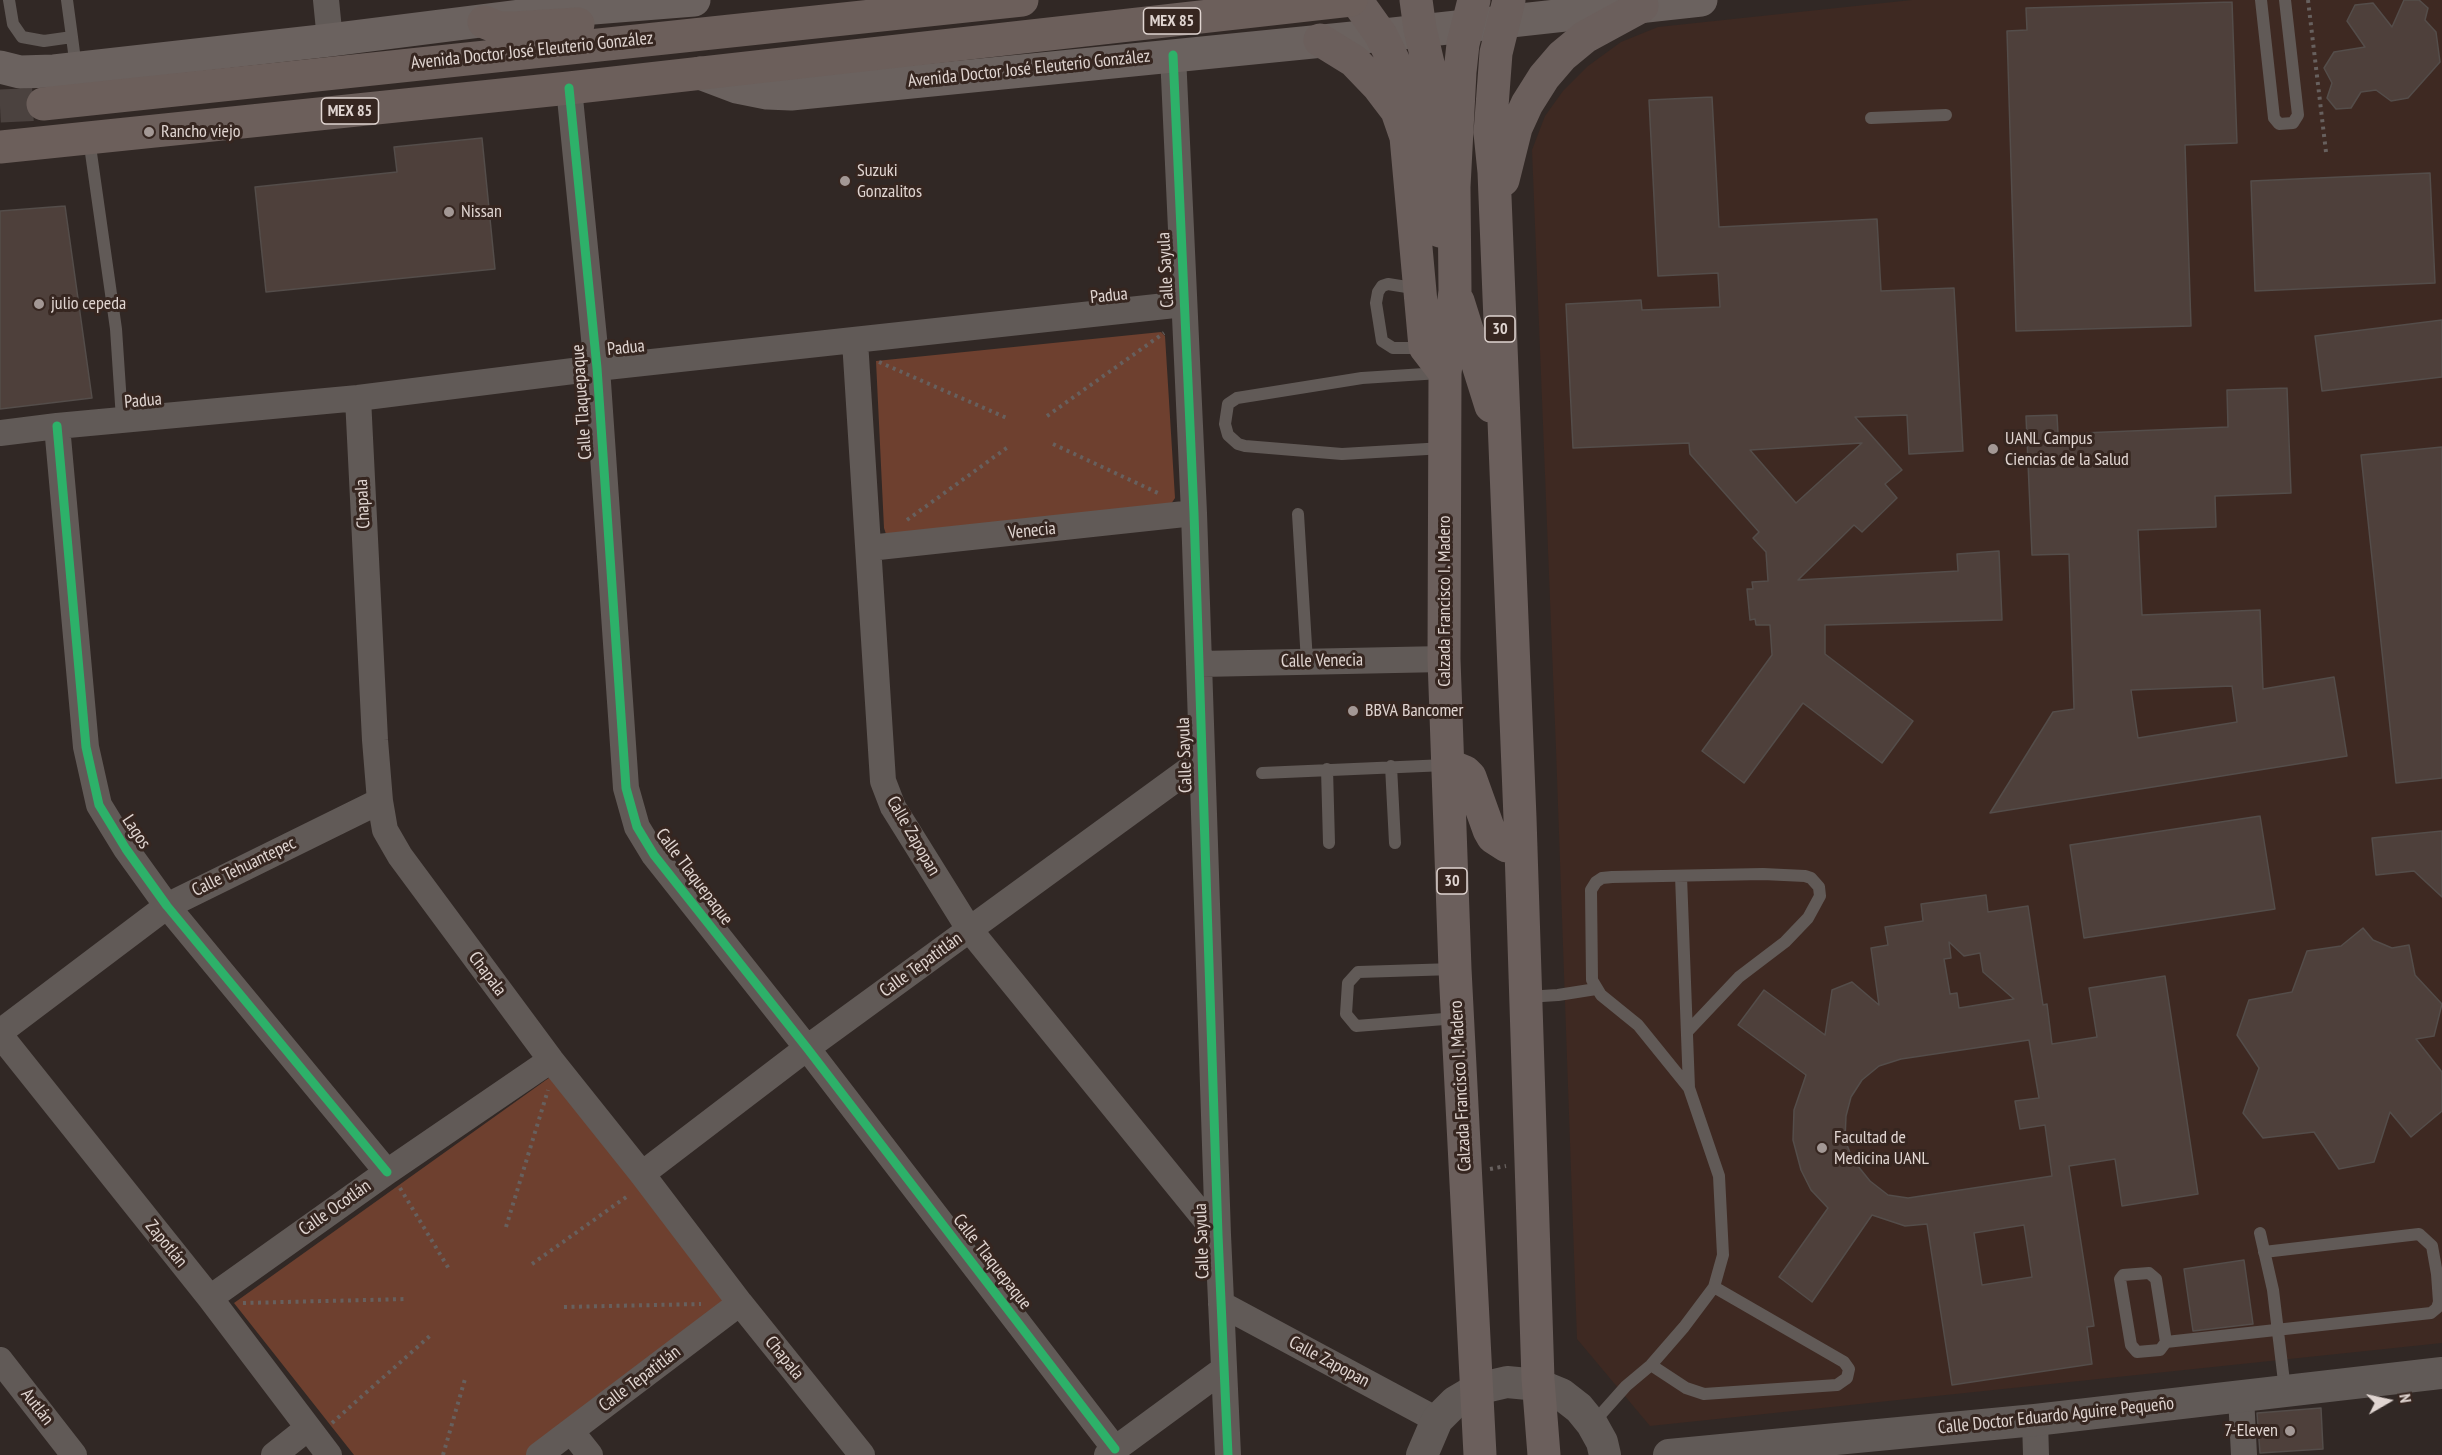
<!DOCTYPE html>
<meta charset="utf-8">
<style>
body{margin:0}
#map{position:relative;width:2442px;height:1455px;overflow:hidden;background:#312825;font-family:"PT Sans Narrow",sans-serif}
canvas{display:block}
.north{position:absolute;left:2358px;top:1371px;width:60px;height:60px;-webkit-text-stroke:4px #362620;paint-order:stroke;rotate:81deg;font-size:16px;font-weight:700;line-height:24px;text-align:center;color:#e0d5d1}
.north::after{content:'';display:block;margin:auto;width:21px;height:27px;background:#e0d5d1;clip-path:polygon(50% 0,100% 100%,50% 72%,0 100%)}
</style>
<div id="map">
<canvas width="2442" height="1455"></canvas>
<div class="north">N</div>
</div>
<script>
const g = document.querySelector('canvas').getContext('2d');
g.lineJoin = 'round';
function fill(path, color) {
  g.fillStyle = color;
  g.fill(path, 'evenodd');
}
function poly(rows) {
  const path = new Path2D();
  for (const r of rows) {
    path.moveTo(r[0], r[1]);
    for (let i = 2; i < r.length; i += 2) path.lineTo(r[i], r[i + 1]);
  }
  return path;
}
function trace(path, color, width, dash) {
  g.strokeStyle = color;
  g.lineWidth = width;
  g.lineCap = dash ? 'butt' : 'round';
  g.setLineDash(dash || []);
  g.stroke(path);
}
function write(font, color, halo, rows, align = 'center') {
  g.font = font + ' "PT Sans Narrow",sans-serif';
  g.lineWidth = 6;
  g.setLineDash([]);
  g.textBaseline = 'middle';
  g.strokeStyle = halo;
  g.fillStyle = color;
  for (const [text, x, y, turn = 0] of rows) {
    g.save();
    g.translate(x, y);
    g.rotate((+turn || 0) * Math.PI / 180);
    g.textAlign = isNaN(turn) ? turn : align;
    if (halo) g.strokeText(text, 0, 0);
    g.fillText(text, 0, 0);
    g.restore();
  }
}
const built = poly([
 [1912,0,2442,0,2442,1343,1650,1426,1577,1339,1556,749,1532,150,1545,116,1563,91,1588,66,1621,42,1658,27]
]);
const green = poly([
 [1161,332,1165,336,1175,498,1171,504,886,534,884,528,876,361],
 [553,1075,730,1303,529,1455,354,1455,234,1303]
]);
const building = poly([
 [2404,0,2419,0,2428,8,2425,20,2436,32,2440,62,2408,98,2391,101,2376,90,2361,92,2351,108,2336,109,2327,98,2332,83,2324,68,2334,52,2365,47,2347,21,2355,5,2373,3,2392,27,2404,0],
 [2232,2,2237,143,2185,145,2191,326,2016,331,2007,31,2027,30,2026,8,2232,2],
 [1712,97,1719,227,1877,219,1881,291,1954,288,1963,451,1909,454,1907,415,1855,417,1902,470,1885,484,1897,498,1862,532,1854,525,1798,580,1958,571,1957,554,1999,551,2002,620,1825,625,1825,654,1913,721,1882,763,1803,703,1744,783,1702,751,1772,655,1770,625,1756,625,1755,619,1750,620,1747,589,1753,589,1752,582,1768,581,1766,552,1753,538,1759,532,1690,454,1689,443,1573,448,1566,304,1641,300,1642,310,1720,307,1718,273,1658,276,1649,100,1712,97],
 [1862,443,1796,503,1750,450,1862,443],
 [482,138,495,269,266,292,255,187,397,172,394,147,482,138],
 [2430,173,2435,283,2255,291,2251,181,2430,173],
 [65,206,92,398,0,409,0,211,65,206],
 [2442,320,2442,377,2322,391,2315,336,2442,320],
 [2287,388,2291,493,2215,496,2216,527,2138,530,2142,615,2260,610,2263,689,2334,677,2347,756,1990,813,2053,712,2074,709,2069,554,2032,555,2026,416,2057,415,2058,434,2228,427,2227,390,2287,388],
 [2232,686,2237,722,2138,738,2131,690,2232,686],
 [2442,447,2442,778,2396,783,2361,455,2442,447],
 [2260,816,2275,909,2084,938,2070,845,2260,816],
 [2442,831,2442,897,2414,871,2376,875,2372,838,2442,831],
 [1986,895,1988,912,2028,906,2043,1005,2047,1004,2052,1044,2097,1037,2089,988,2165,976,2198,1194,2122,1206,2115,1159,2069,1166,2094,1326,2087,1327,2092,1364,1952,1385,1927,1224,1905,1226,1872,1215,1812,1302,1779,1277,1828,1208,1811,1190,1801,1170,1793,1140,1794,1110,1806,1075,1738,1025,1764,990,1825,1035,1832,990,1852,982,1879,1005,1871,948,1888,945,1885,927,1923,921,1921,904,1986,895],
 [1949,942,1964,956,1980,953,1983,972,2014,999,1959,1008,1957,993,1950,994,1944,959,1951,958,1949,942],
 [2029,1040,2039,1098,2015,1101,2020,1129,2045,1125,2052,1176,1908,1198,1888,1195,1870,1181,1853,1160,1845,1140,1846,1116,1851,1097,1862,1080,1879,1066,1901,1059,2029,1040],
 [2024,1225,2032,1277,1982,1285,1974,1233,2024,1225],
 [2363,928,2373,940,2392,948,2409,945,2415,975,2442,1004,2434,1036,2416,1039,2442,1072,2442,1111,2411,1137,2390,1112,2374,1162,2339,1169,2314,1132,2263,1138,2243,1113,2259,1068,2237,1035,2249,1000,2292,992,2307,951,2341,946,2363,928],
 [2244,1260,2253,1324,2193,1331,2184,1269,2244,1260],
 [2321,1408,2323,1449,2260,1453,2257,1413,2321,1408]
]);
const trunkTunnel = poly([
 [0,106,43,104]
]);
const path = poly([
 [2308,0,2326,152],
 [879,362,1009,419],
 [1047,416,1164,333],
 [1053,444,1158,493],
 [907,520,1008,447],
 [1490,1169,1506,1166],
 [400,1188,449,1269],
 [506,1227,548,1090],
 [532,1264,629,1195],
 [243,1303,408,1299],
 [564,1307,701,1304],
 [332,1423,432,1334],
 [443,1455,465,1379]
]);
const service = poly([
 [9,0,13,24,22,37,44,41,72,37,67,0],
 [2261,0,2274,118,2279,124,2293,123,2298,115,2285,0],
 [72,37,76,68],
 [1871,118,1946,115],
 [89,139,116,329,122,419],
 [1419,289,1388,284,1382,286,1378,292,1376,303,1382,341,1393,348,1423,348],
 [1440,373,1362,378,1237,398,1228,404,1225,424,1228,435,1238,444,1245,446,1342,454,1444,448],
 [1298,514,1307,662],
 [1391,766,1395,843],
 [1327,769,1329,843],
 [1262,773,1446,765],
 [1681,876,1689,1088],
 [1454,969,1358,972,1348,983,1346,1014,1356,1026,1457,1018],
 [1526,997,1558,995,1596,989],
 [2260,1233,2273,1290,2285,1390],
 [2149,1273,2156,1279,2166,1342,2160,1350,2137,1352,2131,1345,2120,1279,2123,1275,2149,1273],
 [2166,1342,2431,1313,2437,1308,2439,1302,2437,1274,2432,1246,2419,1234,2264,1252],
 [1651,1365,1686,1388,1704,1394,1837,1385,1847,1378,1849,1369,1844,1362,1714,1287],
 [1593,1423,1626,1386,1651,1365,1684,1327,1714,1287,1723,1255,1719,1176,1689,1088,1638,1025,1601,995,1592,980,1591,890,1596,882,1602,878,1612,877,1763,874,1805,876,1811,878,1819,887,1820,896,1808,918,1785,942,1739,977,1687,1032]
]);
const minor = poly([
 [326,0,330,40],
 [1173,55,1194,513,1218,1235,1228,1455],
 [569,88,597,368,626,788,637,827,654,855,807,1048,1115,1449],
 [855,341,883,781,893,807,969,929,1218,1235],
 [358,398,375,740,380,801,385,830,400,856,551,1060,642,1174,740,1303,862,1455],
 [57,426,86,747,99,805,126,849,167,906,387,1172],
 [0,433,57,426,358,398,597,368,1184,304],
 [869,548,1194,513],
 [1200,664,1444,659],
 [0,1032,167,906,380,801],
 [0,1035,210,1298,329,1455],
 [642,1174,807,1048,1202,760],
 [210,1298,387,1172,551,1060],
 [1221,1304,1437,1420],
 [0,1360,74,1455],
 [2241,1396,2244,1455],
 [2035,1420,2036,1455],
 [571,1431,590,1455],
 [274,1455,308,1428],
 [539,1455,740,1303],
 [1107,1455,1224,1369]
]);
const tertiary = poly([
 [1422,1455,1437,1420,1455,1402,1477,1389,1507,1382,1539,1385,1561,1394,1579,1408,1592,1424,1602,1442,1605,1455],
 [1669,1455,2035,1420,2442,1373]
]);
const secondary = poly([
 [0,67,20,72,54,71,330,40,568,10,694,0],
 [700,73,737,87,767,93,791,94,1393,34,1701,0]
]);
const primary = poly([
 [1356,0,1381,35,1418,111,1425,136,1430,181,1440,231],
 [1416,0,1420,29,1445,136],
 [1474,0,1463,44,1460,72,1454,187,1455,291,1445,373,1444,659,1455,969,1480,1455],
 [1509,0,1496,53,1490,133,1494,172,1520,818,1538,1379,1544,1455],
 [1320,40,1354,61,1378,86,1397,111,1406,137,1425,347,1445,373],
 [1503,180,1516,128,1527,104,1544,77,1562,56,1585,37,1642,6],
 [1458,301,1491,406],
 [1448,765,1465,772,1470,777,1489,830,1493,837,1507,846,1521,847]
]);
const trunk = poly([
 [484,22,499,28,514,28,578,24],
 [43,104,1022,0],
 [0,147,569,88,1351,0]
]);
const cycleway = poly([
 [1173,55,1194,513,1218,1235,1228,1455],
 [569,88,597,368,626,788,637,827,654,855,807,1048,1115,1449],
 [57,426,86,747,99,805,126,849,167,906,387,1172]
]);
const markers = [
 [149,132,6,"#a39895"],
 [845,181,6,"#a39895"],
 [449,212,6,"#a39895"],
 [39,304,6,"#a39895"],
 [1993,449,6,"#a39895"],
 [1353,711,6,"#a39895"],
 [1822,1148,6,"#a39895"],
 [2290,1431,6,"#a39895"]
];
const shields = [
 [1172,21,57],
 [350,111,57],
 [1500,329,30],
 [1452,881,30]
];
const shieldNames = [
 ["MEX 85",1172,21],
 ["MEX 85",350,111],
 ["30",1500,329],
 ["30",1452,881]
];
const streetNames = [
 ["Avenida Doctor José Eleuterio González",532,51,-6],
 ["Avenida Doctor José Eleuterio González",1029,69,-6],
 ["Calle Sayula",1166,270,-93],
 ["Padua",1109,296,-6],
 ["Padua",626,348,-6],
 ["Padua",143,401,-5],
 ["Calle Tlaquepaque",582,402,-94],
 ["Chapala",363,504,-93],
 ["Venecia",1032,531,-6],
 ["Calzada Francisco I. Madero",1445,601,-90],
 ["Calle Venecia",1322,661,-1],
 ["Calle Sayula",1185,755,-92],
 ["Lagos",136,832,57],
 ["Calle Zapopan",913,836,60],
 ["Calle Tehuantepec",244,867,-26],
 ["Calle Tlaquepaque",694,877,53],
 ["Calle Tepatitlán",921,965,-36],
 ["Chapala",487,974,53],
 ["Calzada Francisco I. Madero",1461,1086,-93],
 ["Calle Ocotlán",335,1208,-35],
 ["Calle Sayula",1202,1241,-92],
 ["Zapotlán",166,1244,51],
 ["Calle Tlaquepaque",992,1262,52],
 ["Chapala",784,1358,51],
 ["Calle Zapopan",1329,1362,28],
 ["Calle Tepatitlán",640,1379,-37],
 ["Autlán",37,1407,52],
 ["Calle Doctor Eduardo Aguirre Pequeño",2056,1416,-6]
];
const poiNames = [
 ["Rancho viejo",161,132],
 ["Suzuki",857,171],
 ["Gonzalitos",857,192],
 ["Nissan",461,212],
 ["julio cepeda",51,304],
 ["UANL Campus",2005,439],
 ["Ciencias de la Salud",2005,460],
 ["BBVA Bancomer",1365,711],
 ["Facultad de",1834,1138],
 ["Medicina UANL",1834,1159],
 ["7-Eleven",2278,1431,"right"]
];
fill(built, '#3e2922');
fill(green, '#6e402f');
fill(building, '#4e403b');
trace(building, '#544d4a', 1.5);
trace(trunkTunnel, '#4b423f', 33, [33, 16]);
trace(path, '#67605e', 4, [3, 4.5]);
trace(service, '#615a57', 12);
trace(minor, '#615a57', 26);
trace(tertiary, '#615a57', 32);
trace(secondary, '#6b625f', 33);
trace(primary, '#6b5f5c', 33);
trace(trunk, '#6c5f5b', 33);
trace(cycleway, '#2db169', 9);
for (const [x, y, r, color] of markers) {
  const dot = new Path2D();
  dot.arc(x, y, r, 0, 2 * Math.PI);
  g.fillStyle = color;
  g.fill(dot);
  trace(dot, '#362620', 2);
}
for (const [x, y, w] of shields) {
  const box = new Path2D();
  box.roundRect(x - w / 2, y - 13, w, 26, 4.5);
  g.fillStyle = '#362620';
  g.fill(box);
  trace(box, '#e0d5d1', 1.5);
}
write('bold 16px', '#e0d5d1', null, shieldNames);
write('18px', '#e0d5d1', '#362620', streetNames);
write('18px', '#e0d5d1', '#362620', poiNames, 'left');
</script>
